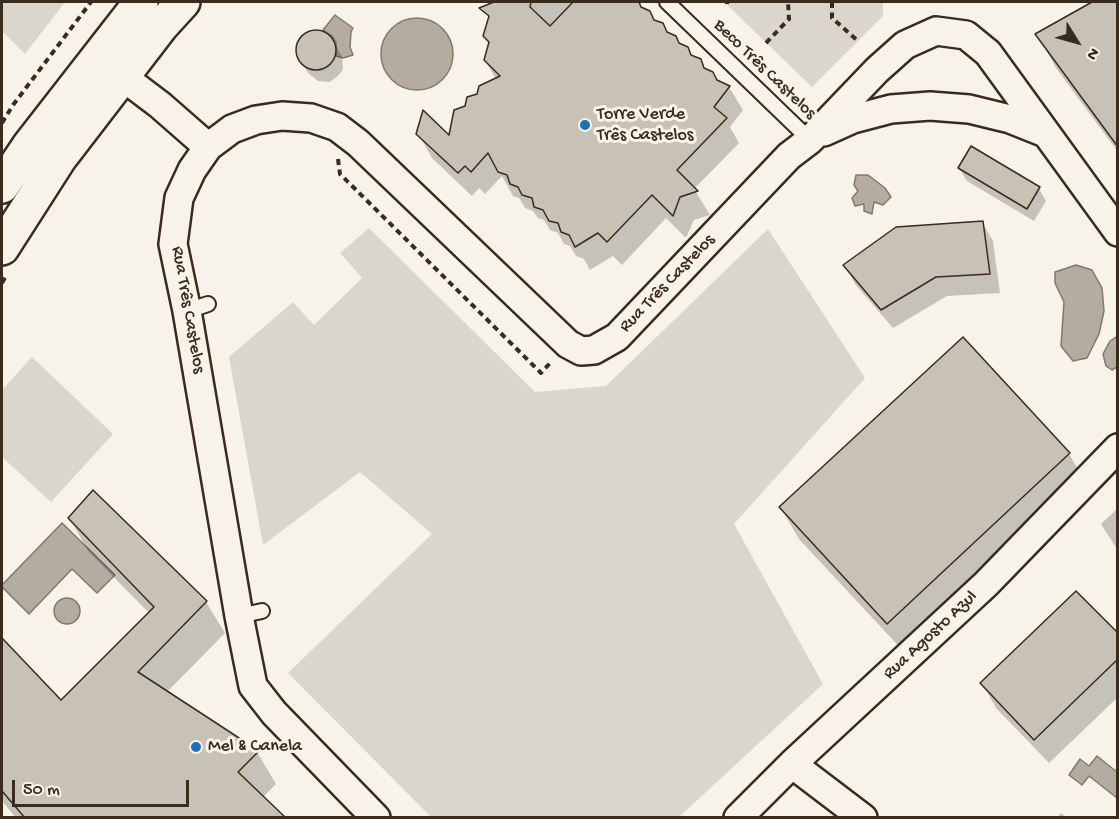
<!DOCTYPE html>
<meta charset="utf-8">
<style>
body{margin:0}
#map{position:relative;width:1119px;height:819px;overflow:hidden;background:#f7f3e8;font-family:"Gochi Hand",sans-serif}
canvas{display:block}
.frame{position:absolute;inset:0;border:3px solid #3b2a1e;pointer-events:none}
.north{position:absolute;left:1047px;top:12px;width:60px;height:60px;-webkit-text-stroke:4px #f7f3e8;paint-order:stroke;rotate:127deg;font-size:16px;font-weight:700;line-height:24px;text-align:center;color:#3b2a1e}
.north::after{content:'';display:block;margin:auto;width:21px;height:27px;background:#3b2a1e;clip-path:polygon(50% 0,100% 100%,50% 72%,0 100%)}
.scale{position:absolute;left:12px;top:780px;width:177px;height:27px;box-sizing:border-box;border:3px solid #3b2a1e;border-top:0;padding-left:8px;font-size:18px;line-height:21px;white-space:nowrap;color:#3b2a1e;-webkit-text-stroke:4px #f7f3e8;paint-order:stroke}
</style>
<div id="map">
<canvas width="1119" height="819"></canvas>
<div class="frame"></div>
<div class="north">N</div>
<div class="scale">50 m</div>
</div>
<script>
const g = document.querySelector('canvas').getContext('2d');
g.lineJoin = 'round';
function fill(path, color) {
  g.fillStyle = color;
  g.fill(path, 'evenodd');
}
function poly(rows) {
  const path = new Path2D();
  for (const r of rows) {
    if (r.length === 3) {
      path.moveTo(r[0] + r[2], r[1]);
      path.arc(r[0], r[1], r[2], 0, 2 * Math.PI);
      continue;
    }
    path.moveTo(r[0], r[1]);
    for (let i = 2; i < r.length; i += 2) path.lineTo(r[i], r[i + 1]);
  }
  return path;
}
function trace(path, color, width, dash) {
  g.strokeStyle = color;
  g.lineWidth = width;
  g.lineCap = dash ? 'butt' : 'round';
  g.setLineDash(dash || []);
  g.stroke(path);
}
function write(font, color, halo, rows, align = 'center') {
  g.font = font + ' "Gochi Hand",sans-serif';
  g.lineWidth = 6;
  g.setLineDash([]);
  g.textBaseline = 'middle';
  g.strokeStyle = halo;
  g.fillStyle = color;
  for (const [text, x, y, turn = 0] of rows) {
    g.save();
    g.translate(x, y);
    g.rotate((+turn || 0) * Math.PI / 180);
    g.textAlign = isNaN(turn) ? turn : align;
    if (halo) g.strokeText(text, 0, 0);
    g.fillText(text, 0, 0);
    g.restore();
  }
}
const green = poly([
 [2,2,65,2,25,54,2,31],
 [724,2,883,2,883,16,812,87],
 [369,228,535,392,606,386,768,229,865,378,734,524,823,684,679,817,431,817,288,673,432,534,360,472,263,545,229,357,293,302,314,325,362,278,340,253],
 [32,357,113,434,51,502,2,457,2,390]
]);
const water = poly([
 [335,15,353,28,351,32,350,47,353,55,343,58,336,56,336,42,332,36,323,30,335,15],
 [417,54,36],
 [856,175,868,175,885,188,891,197,883,205,874,202,872,214,864,211,864,204,855,206,852,198,858,191,854,185,856,175],
 [1076,265,1092,270,1102,288,1104,311,1099,334,1087,358,1073,361,1061,346,1064,302,1055,283,1055,272,1076,265],
 [1116,337,1117,339,1117,367,1112,370,1106,366,1103,354,1110,341,1116,337],
 [62,523,115,575,97,593,72,569,29,614,2,587,2,585,62,523],
 [67,611,13],
 [1097,756,1117,772,1117,798,1089,776,1082,785,1069,775,1080,759,1089,766,1097,756]
]);
const shadow = poly([
 [488,2,637,2,642,9,667,33,680,45,687,48,692,57,700,60,706,71,717,82,729,87,743,110,730,127,739,143,694,189,710,215,694,220,686,238,666,218,622,265,613,256,590,270,584,259,576,256,570,246,564,244,558,233,550,230,544,220,538,218,533,211,525,208,519,198,513,196,502,176,485,194,479,188,472,196,432,158,418,133,449,138,466,107,496,79,485,60,490,45,484,36,490,19,486,12],
 [1095,2,1112,2,1118,9,1118,152,1056,68,1037,34],
 [313,31,320,31,331,37,342,56,343,69,339,75,330,82,318,81,308,73,298,54,299,42,307,33],
 [959,168,1039,189,1046,201,1034,221,967,181],
 [982,222,993,241,1000,293,947,296,893,328,855,284,845,265],
 [963,339,1069,454,1088,486,906,654,799,539,781,508],
 [1118,508,1118,551,1101,524],
 [70,519,206,602,225,633,167,692,257,752,276,784,263,797,283,818,16,818,2,801,2,640,61,702,150,614,88,551],
 [1118,635,1118,697,1049,763,996,708,982,683],
 [1061,813,1067,818,1057,818]
]);
const building = poly([
 [494,2,531,2,530,7,550,26,573,2,639,2,641,7,650,11,654,20,663,23,667,32,676,36,679,43,688,47,691,55,701,59,704,68,713,72,717,80,730,86,714,107,727,118,677,170,698,191,680,197,673,216,652,195,607,242,598,233,575,247,569,235,561,232,558,223,549,221,543,210,534,207,532,198,522,195,518,187,510,184,507,175,498,172,488,153,471,172,465,166,458,173,416,134,423,110,449,135,454,110,465,106,467,97,477,94,479,86,500,76,484,60,489,42,483,36,489,16,479,8,494,2],
 [1092,2,1118,2,1118,147,1035,34,1092,2],
 [316,50,20],
 [971,146,1040,187,1027,209,958,168,971,146],
 [983,221,990,274,936,277,881,310,843,265,896,227,983,221],
 [963,337,1070,453,887,624,779,507,963,337],
 [93,490,207,601,138,672,259,751,238,772,286,818,25,818,2,791,2,638,61,700,154,607,68,518,93,490],
 [1076,591,1118,633,1118,659,1034,740,980,683,1076,591]
]);
const path = poly([
 [727,2,727,4],
 [832,2,832,18,858,41],
 [766,43,789,19,788,2],
 [2,123,13,105,91,2],
 [338,159,340,174,541,373,551,362],
 [2,283,7,274]
]);
const service = poly([
 [667,2,810,140],
 [187,311,208,304],
 [239,616,262,611]
]);
const minor = poly([
 [123,77,160,105,208,147],
 [824,132,853,119,891,109,930,106,969,109,1010,119,1045,133],
 [792,764,863,818],
 [376,818,274,713,253,686,239,616,187,311,173,244,179,198,192,170,208,147,232,129,256,120,282,116,311,118,337,127,358,143,568,344,581,351,594,350,617,337,789,156,810,140,877,70,905,45,936,31,966,35,988,53,1118,232],
 [738,818,792,764,986,584,1118,448]
]);
const secondary = poly([
 [2,186,29,146,141,2],
 [2,248,59,159,162,25,183,2]
]);
const markers = [
 [585,125,6,"#1f6fb2"],
 [196,747,6,"#1f6fb2"]
];
const streetNames = [
 ["Beco Três Castelos",764,70,44],
 ["Rua Três Castelos",668,284,-46],
 ["Rua Três Castelos",187,310,80],
 ["Rua Agosto Azul",931,636,-43]
];
const poiNames = [
 ["Torre Verde",597,115],
 ["Três Castelos",597,136],
 ["Mel & Canela",208,747]
];
fill(green, '#dbd6cb');
fill(water, '#b4aca0');
trace(water, '#84786c', 1.5);
fill(shadow, '#0003');
fill(building, '#c8c1b6');
trace(building, '#3b2a1e', 1.5);
trace(service, '#3b2a1e', 18);
trace(minor, '#3b2a1e', 32);
trace(secondary, '#3b2a1e', 38);
trace(path, '#3b2a1e', 4, [6, 4.5]);
trace(service, '#f7f3e8', 14);
trace(minor, '#f7f3e8', 27);
trace(secondary, '#f7f3e8', 33);
for (const [x, y, r, color] of markers) {
  const dot = new Path2D();
  dot.arc(x, y, r, 0, 2 * Math.PI);
  g.fillStyle = color;
  g.fill(dot);
  trace(dot, '#f7f3e8', 2);
}
write('18px', '#3b2a1e', '#f7f3e8', streetNames);
write('18px', '#3b2a1e', '#f7f3e8', poiNames, 'left');
</script>
